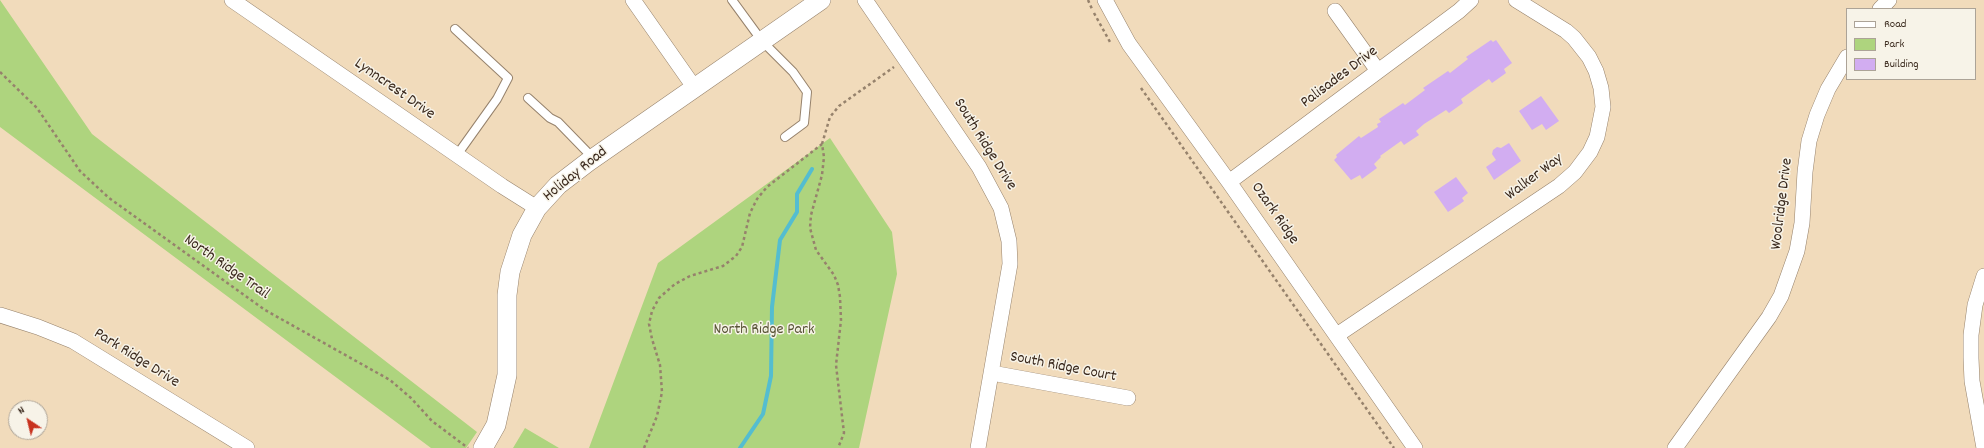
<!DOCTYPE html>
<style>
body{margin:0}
#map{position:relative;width:1984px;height:448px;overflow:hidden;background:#f1dbbb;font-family:Dekko,sans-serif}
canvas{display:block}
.legend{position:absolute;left:1846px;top:8px;width:130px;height:72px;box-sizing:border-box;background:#f7f3e8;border:1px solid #aca397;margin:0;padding:5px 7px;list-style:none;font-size:12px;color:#3b2a1e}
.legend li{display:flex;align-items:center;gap:8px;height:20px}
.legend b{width:20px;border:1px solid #aca397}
.north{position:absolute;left:8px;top:400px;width:40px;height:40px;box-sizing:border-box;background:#f7f3e8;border:1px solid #aca397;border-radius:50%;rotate:325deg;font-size:11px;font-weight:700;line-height:16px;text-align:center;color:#3b2a1e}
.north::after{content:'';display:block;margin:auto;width:14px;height:18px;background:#c8321e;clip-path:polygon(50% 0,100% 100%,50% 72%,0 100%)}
</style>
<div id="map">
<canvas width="1984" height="448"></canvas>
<ul class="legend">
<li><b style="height:5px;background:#fff"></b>Road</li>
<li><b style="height:11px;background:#aed47e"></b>Park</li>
<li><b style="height:11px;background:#d2adf1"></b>Building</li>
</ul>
<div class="north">N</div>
</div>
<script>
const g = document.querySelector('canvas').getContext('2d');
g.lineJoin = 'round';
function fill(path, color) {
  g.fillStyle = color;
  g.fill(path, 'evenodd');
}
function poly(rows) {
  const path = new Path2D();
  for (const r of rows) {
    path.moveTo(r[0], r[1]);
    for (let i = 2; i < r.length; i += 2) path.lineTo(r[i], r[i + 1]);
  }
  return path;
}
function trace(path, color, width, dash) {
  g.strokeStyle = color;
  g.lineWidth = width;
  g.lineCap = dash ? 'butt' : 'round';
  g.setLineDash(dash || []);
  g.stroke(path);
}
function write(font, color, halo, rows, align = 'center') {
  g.font = font + ' Dekko,sans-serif';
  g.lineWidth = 3;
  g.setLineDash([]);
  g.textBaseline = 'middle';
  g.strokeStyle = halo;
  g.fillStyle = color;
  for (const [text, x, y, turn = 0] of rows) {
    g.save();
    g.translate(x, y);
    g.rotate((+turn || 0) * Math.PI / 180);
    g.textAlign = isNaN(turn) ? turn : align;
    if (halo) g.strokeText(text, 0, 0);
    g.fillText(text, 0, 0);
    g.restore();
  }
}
const green = poly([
 [0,0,92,134,477,432,466,448,431,448,0,127],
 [830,138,892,232,897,274,859,448,589,448,658,263],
 [525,428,559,448,513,448]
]);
const stream = poly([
 [740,448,763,414,771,376,772,307,780,240,797,212,797,194,812,169]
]);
const building = poly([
 [1491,40,1493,42,1496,40,1512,63,1504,69,1506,73,1492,83,1489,79,1461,99,1463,103,1449,113,1446,110,1424,124,1416,131,1419,135,1404,145,1401,141,1380,156,1381,157,1374,164,1377,168,1362,179,1360,175,1351,180,1334,160,1337,157,1336,155,1359,136,1361,138,1378,127,1377,124,1381,122,1379,119,1403,103,1405,105,1425,90,1423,88,1448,71,1450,73,1468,59,1466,57],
 [1541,96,1559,121,1546,130,1542,124,1532,130,1519,111],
 [1509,143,1521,161,1494,180,1486,167,1496,160,1492,154,1493,150,1497,147,1501,148],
 [1456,177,1468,193,1462,198,1464,201,1460,204,1448,212,1434,192]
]);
const path = poly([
 [1088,0,1092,9],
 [1094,13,1110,42],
 [0,72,37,108,80,171,109,198,265,310,390,380,411,398,432,421,468,448],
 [1141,88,1394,448],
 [822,144,830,117,839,106,894,67],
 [644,448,657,416,662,392,660,365,652,339,649,324,652,311,659,298,675,284,690,276,723,266,736,256,742,247,750,213,757,199,767,187,822,144,824,157,822,175,811,215,810,228,816,250,834,275,838,285,840,297,841,320,836,365,844,433,838,448]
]);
const service = poly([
 [732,0,762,41,793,72,807,92,804,123,785,137],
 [455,29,508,78,497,99,457,155],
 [528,98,550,118,558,122,593,158]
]);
const minor = poly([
 [232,0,502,186,537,208],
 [633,0,694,87],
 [865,0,979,167,1001,208,1009,241,1010,264,978,448],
 [1105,0,1129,44,1229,182,1415,448],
 [1880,9,1889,0],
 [1335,11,1378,71],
 [1229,182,1459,11,1471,0],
 [0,315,38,327,73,341,247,448],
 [1337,335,1559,186,1575,172,1590,152,1597,137,1603,107,1601,88,1596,71,1589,57,1574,38,1566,31,1516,0],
 [992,373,1128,398],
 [1675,448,1769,317,1781,296,1797,251,1802,223,1805,172,1809,141,1817,115,1828,89,1847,57],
 [1984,448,1972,381,1971,358,1971,335,1975,305,1984,276]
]);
const tertiary = poly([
 [483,448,496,425,507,375,507,295,510,272,522,235,537,208,558,185,588,162,821,0]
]);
const streetNames = [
 ["Palisades Drive",1340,78,-37],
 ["Lynncrest Drive",394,90,35],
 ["South Ridge Drive",984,145,58],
 ["Holiday Road",576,175,-39],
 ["Walker Way",1535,178,-37],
 ["Woolridge Drive",1783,204,-83],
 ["Ozark Ridge",1274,214,55],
 ["North Ridge Trail",226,268,35],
 ["Park Ridge Drive",136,359,32],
 ["South Ridge Court",1063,368,11]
];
const parkNames = [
 ["North Ridge Park",764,331]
];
fill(green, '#aed47e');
trace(stream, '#54bdd0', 4);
fill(building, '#d2adf1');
trace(service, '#96826c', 10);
trace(minor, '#96826c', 16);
trace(tertiary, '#96826c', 20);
trace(path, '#96826c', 2.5, [3, 3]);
trace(service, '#fff', 8);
trace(minor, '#fff', 15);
trace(tertiary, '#fff', 19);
write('16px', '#3b2a1e', '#f7f3e8', streetNames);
write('16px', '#585436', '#f7f3e8', parkNames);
</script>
